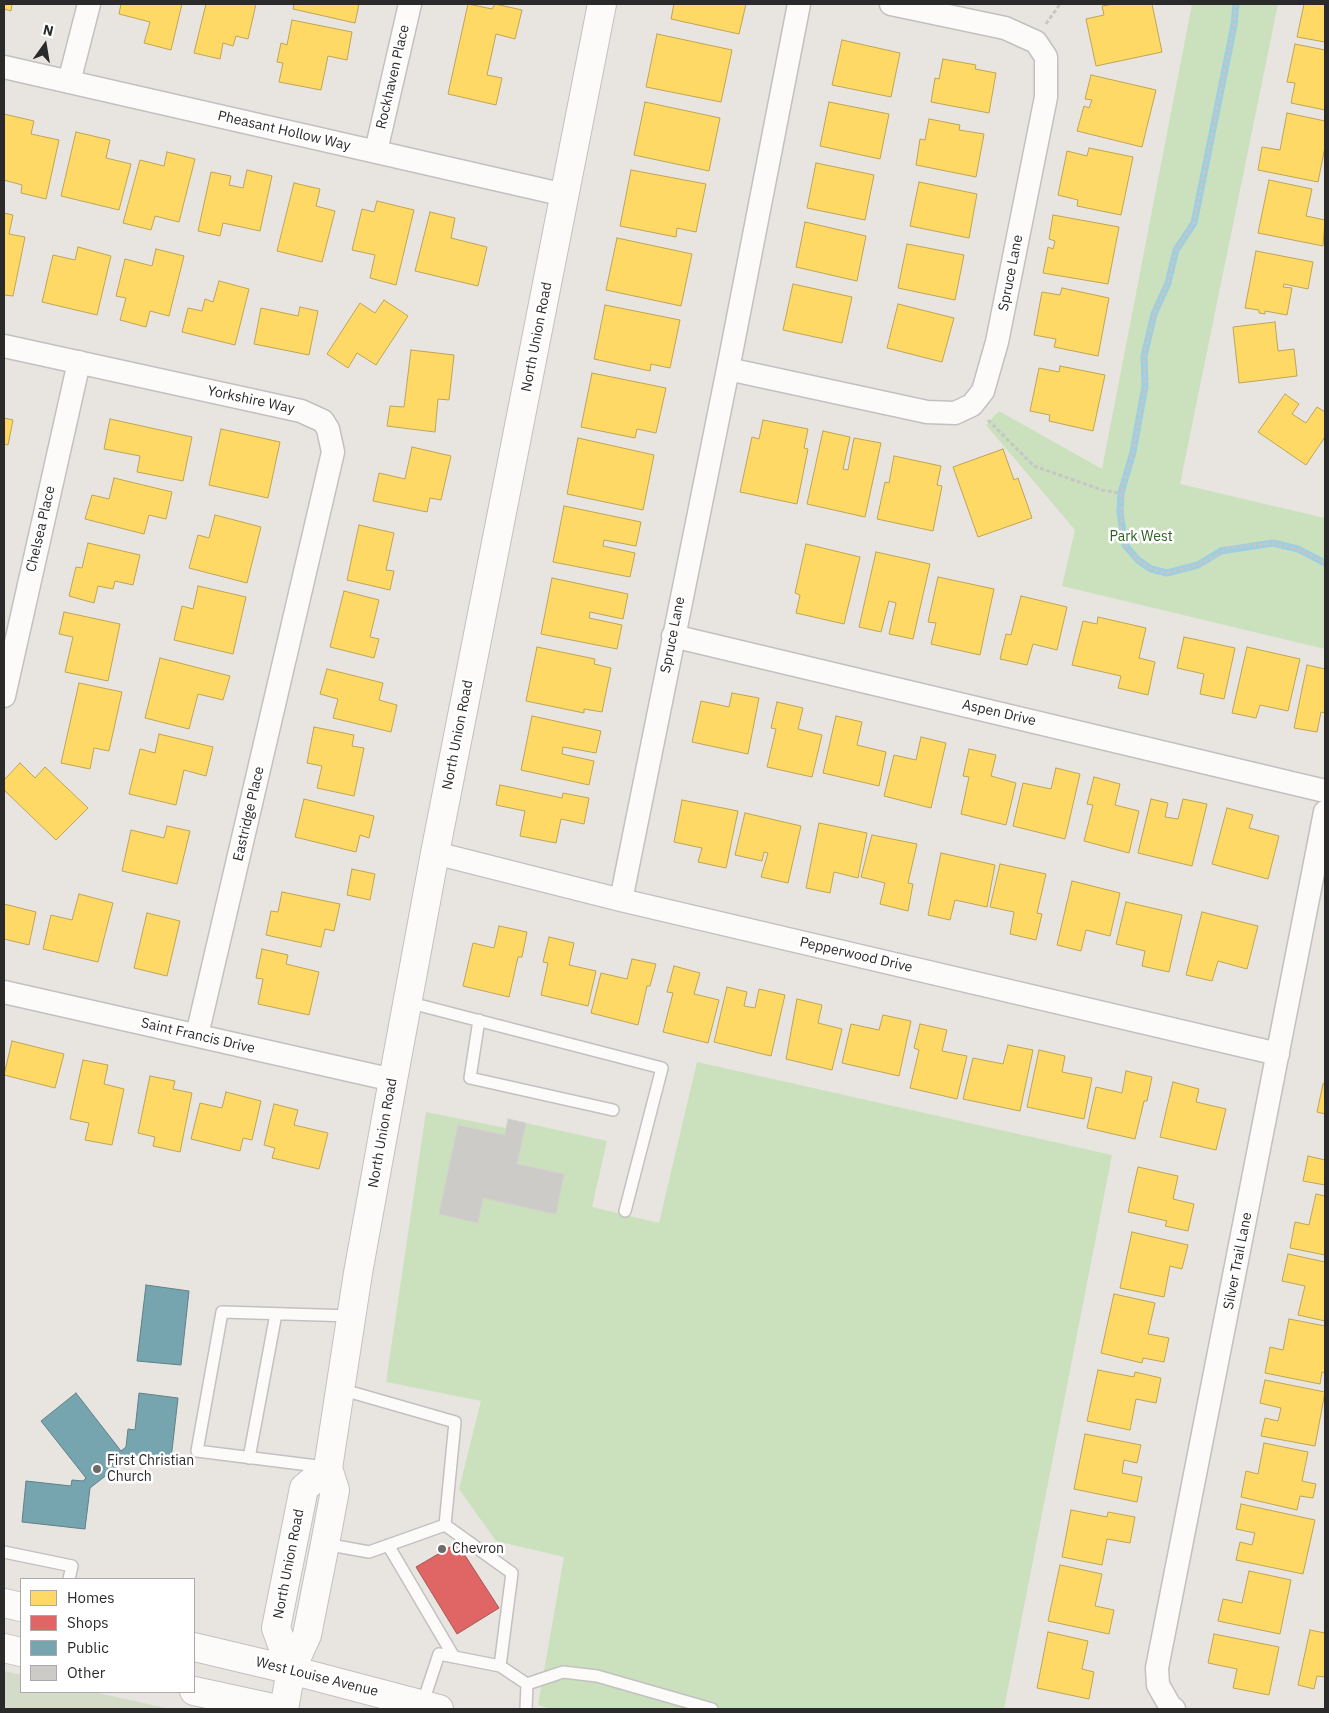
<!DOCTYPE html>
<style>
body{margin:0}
#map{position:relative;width:1329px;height:1713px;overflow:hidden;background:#e8e5e1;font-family:"IBM Plex Sans",sans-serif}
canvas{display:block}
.frame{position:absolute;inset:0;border:5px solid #2a2a2a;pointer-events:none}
.legend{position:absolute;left:20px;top:1578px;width:175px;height:115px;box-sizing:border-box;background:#fff;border:1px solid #aaa;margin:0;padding:6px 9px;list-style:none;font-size:15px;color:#2a2a2a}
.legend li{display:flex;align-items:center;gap:10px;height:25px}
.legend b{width:25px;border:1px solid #aaa}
.north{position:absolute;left:20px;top:20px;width:50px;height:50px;-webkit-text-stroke:4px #fff;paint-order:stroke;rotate:13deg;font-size:14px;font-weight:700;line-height:20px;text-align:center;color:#2a2a2a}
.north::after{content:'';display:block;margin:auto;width:18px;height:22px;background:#2a2a2a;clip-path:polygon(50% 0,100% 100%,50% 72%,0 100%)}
</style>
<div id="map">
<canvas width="1329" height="1713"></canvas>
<div class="frame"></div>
<ul class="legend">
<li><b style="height:14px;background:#ffd966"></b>Homes</li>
<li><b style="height:14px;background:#e06666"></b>Shops</li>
<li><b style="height:14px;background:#76a5af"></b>Public</li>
<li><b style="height:14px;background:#cdcbc8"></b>Other</li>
</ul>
<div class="north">N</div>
</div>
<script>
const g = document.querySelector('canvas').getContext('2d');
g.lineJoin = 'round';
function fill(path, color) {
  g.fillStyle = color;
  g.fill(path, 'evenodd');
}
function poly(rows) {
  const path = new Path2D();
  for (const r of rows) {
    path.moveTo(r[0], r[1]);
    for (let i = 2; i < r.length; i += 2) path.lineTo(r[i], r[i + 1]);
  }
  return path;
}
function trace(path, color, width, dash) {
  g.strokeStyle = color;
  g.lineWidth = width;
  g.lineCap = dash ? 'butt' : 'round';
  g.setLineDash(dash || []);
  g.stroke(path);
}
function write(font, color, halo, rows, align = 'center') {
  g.font = font + ' "IBM Plex Sans",sans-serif';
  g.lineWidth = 5;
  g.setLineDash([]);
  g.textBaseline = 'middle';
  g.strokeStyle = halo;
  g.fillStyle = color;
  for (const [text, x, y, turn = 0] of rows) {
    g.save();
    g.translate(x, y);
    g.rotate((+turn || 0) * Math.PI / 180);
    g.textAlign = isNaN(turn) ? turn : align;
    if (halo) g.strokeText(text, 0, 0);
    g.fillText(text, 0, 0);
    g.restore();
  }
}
const green = poly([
 [1192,4,1278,4,1180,484,1325,518,1325,649,1062,586,1075,530,986,425,999,411,1102,469],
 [697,1062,1112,1155,1004,1709,552,1709,538,1705,564,1557,496,1541,459,1489,481,1401,386,1382,426,1112,506,1128,505,1135,459,1125,478,1222,483,1198,556,1213,564,1174,517,1164,526,1123,607,1141,592,1207,659,1223]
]);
const cemetery = poly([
 [4,1671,21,1675,21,1692,94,1692,170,1709,4,1709]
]);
const homes = poly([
 [4,4,12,4,11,11,4,9,4,4],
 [121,4,182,4,171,50,144,43,150,22,119,14,121,4],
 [206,4,256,4,248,39,236,36,233,46,223,43,220,59,194,53,206,4],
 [294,4,359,4,355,23,293,9,294,4],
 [468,4,492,9,495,4,522,10,515,39,496,34,487,75,502,78,496,105,448,94,468,4],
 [674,4,746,4,739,34,671,19,674,4],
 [1114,4,1152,4,1162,52,1096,66,1086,19,1104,15,1102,6,1114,4],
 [1304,4,1325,4,1325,42,1297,37,1304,4],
 [292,20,352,32,347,60,328,56,321,90,279,82,283,63,277,62,281,43,287,45,292,20],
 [657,34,732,50,721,102,646,87,657,34],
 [842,40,900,53,891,97,832,85,842,40],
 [1295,44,1325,50,1325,110,1291,103,1295,83,1287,82,1295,44],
 [943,59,976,65,975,69,996,73,989,113,931,102,935,78,939,79,943,59],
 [1091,75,1156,90,1142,147,1077,131,1084,106,1089,108,1092,100,1085,99,1091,75],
 [645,102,720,118,709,171,634,155,645,102],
 [829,102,889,114,880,159,820,146,829,102],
 [1287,113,1325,121,1325,147,1318,182,1258,170,1262,147,1280,150,1287,113],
 [4,114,34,121,31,134,59,140,46,199,21,193,22,185,4,180,4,114],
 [929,119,960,125,959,130,984,134,976,177,916,165,920,139,925,140,929,119],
 [76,132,110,140,106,158,131,164,119,210,61,196,76,132],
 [1089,148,1133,157,1121,215,1077,206,1078,200,1058,195,1067,151,1087,156,1089,148],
 [167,152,195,159,179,222,155,216,151,230,123,223,140,160,164,166,167,152],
 [816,163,874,175,865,220,807,208,816,163],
 [247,170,272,176,260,231,223,223,220,236,198,231,211,172,231,176,229,185,243,188,247,170],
 [631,170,706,184,696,232,677,228,676,237,620,226,631,170],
 [1269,180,1312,189,1306,216,1325,220,1323,246,1258,233,1269,180],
 [919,182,977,194,969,238,910,226,919,182],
 [294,183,320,189,316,206,335,211,322,262,277,251,294,183],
 [377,201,414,210,396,285,370,278,375,255,352,250,362,209,374,212,377,201],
 [430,212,455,218,451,238,487,247,478,286,415,271,430,212],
 [4,213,13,215,9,234,25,237,13,296,4,295,4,213],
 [1053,215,1119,227,1108,284,1043,273,1048,247,1053,249,1055,241,1049,239,1053,215],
 [805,222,866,236,857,281,796,267,805,222],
 [617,238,692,254,681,306,606,290,617,238],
 [907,244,964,255,955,300,898,288,907,244],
 [78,247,111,256,97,315,42,302,53,255,75,260,78,247],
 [156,249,184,256,169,316,150,311,146,327,120,320,126,298,116,296,125,259,152,266,156,249],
 [1256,251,1313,262,1308,289,1284,284,1283,287,1292,288,1287,315,1265,311,1265,314,1259,313,1259,310,1245,308,1256,251],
 [219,281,249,289,235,345,182,332,188,308,202,311,205,299,213,302,219,281],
 [793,284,852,297,842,343,783,330,793,284],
 [1062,288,1109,298,1098,356,1054,347,1056,339,1034,335,1042,292,1060,295,1062,288],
 [384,300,408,316,376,365,357,353,348,368,327,354,360,303,375,313,384,300],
 [898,304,954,318,942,362,887,348,898,304],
 [605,305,680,320,670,368,651,364,650,371,594,359,605,305],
 [300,307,318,311,309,355,254,344,261,308,298,316,300,307],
 [1275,322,1278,351,1294,349,1297,376,1239,383,1233,327,1275,322],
 [411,350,454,355,449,400,438,399,435,432,387,426,390,406,404,407,411,350],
 [1060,366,1105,375,1093,431,1049,421,1050,415,1030,411,1039,368,1059,372,1060,366],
 [592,373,666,388,656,433,637,429,635,438,581,427,592,373],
 [1285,394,1299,404,1292,414,1306,423,1317,407,1325,412,1325,437,1306,465,1258,432,1285,394],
 [4,418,13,420,8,445,4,444,4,418],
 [110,419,192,437,183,481,137,472,140,456,104,449,110,419],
 [763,420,808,429,804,448,808,449,797,504,740,492,752,437,759,439,763,420],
 [221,429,280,442,268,498,209,485,221,429],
 [823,431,850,437,843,469,848,470,854,438,881,443,865,517,807,504,823,431],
 [578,438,654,455,643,510,567,494,578,438],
 [412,447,451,456,441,500,430,498,427,512,373,501,379,473,405,479,412,447],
 [1003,449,1014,480,1018,478,1032,518,978,537,953,467,1003,449],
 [894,456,941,466,937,485,942,486,933,531,877,519,885,482,889,483,894,456],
 [114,478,172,492,166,519,149,515,144,534,85,519,92,495,109,499,114,478],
 [564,506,641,522,636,546,604,540,603,546,635,553,630,577,553,562,564,506],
 [215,515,261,527,247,583,189,568,198,535,209,538,215,515],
 [359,525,394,533,386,570,394,571,390,590,347,580,359,525],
 [88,543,140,555,133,585,115,581,113,589,98,586,94,603,69,596,76,567,82,568,88,543],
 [806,544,860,557,844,624,796,613,800,595,795,593,806,544],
 [876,552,930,564,913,639,889,634,896,603,889,601,881,632,859,627,876,552],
 [938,577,994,589,980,655,931,644,936,623,928,622,938,577],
 [552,578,628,594,623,619,590,612,589,618,622,625,617,649,541,634,552,578],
 [198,586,246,597,233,654,174,640,182,606,193,609,198,586],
 [344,591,379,600,370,637,379,639,374,658,330,647,344,591],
 [1021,596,1067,607,1057,650,1033,644,1027,665,1000,659,1006,634,1011,635,1021,596],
 [64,612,120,624,108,681,65,672,73,637,59,634,64,612],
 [1098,617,1146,628,1139,658,1155,662,1148,695,1118,688,1121,676,1072,665,1083,621,1097,624,1098,617],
 [1184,637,1235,648,1224,699,1200,694,1204,674,1177,668,1184,637],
 [537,647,595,659,594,664,611,668,602,712,584,709,584,713,526,701,537,647],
 [1247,647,1300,659,1288,711,1260,705,1256,718,1232,713,1247,647],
 [160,658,230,676,223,700,198,694,189,729,145,718,160,658],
 [1307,665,1325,669,1325,713,1321,712,1317,732,1294,728,1307,665],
 [327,669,383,683,379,700,397,705,391,732,333,718,338,699,320,694,327,669],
 [79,683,122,692,109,751,94,748,90,769,61,763,79,683],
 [732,693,759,698,748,754,692,742,701,701,729,707,732,693],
 [777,702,803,708,798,729,822,735,812,777,767,767,776,729,771,728,777,702],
 [532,716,601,731,596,753,563,747,562,754,594,761,589,785,521,770,532,716],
 [836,716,862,722,857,745,886,752,879,786,823,773,836,716],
 [314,727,354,735,352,746,364,748,354,796,317,788,322,766,307,763,314,727],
 [159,734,213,747,206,776,184,770,176,805,129,794,140,749,155,753,159,734],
 [921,737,946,743,931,808,884,796,894,755,916,760,921,737],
 [969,749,996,755,991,776,1016,783,1006,825,961,814,969,777,963,776,969,749],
 [20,763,35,778,45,767,88,808,56,840,4,790,4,780,20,763],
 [1056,768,1080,774,1065,839,1013,826,1023,783,1051,789,1056,768],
 [1094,777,1120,784,1115,805,1139,811,1129,853,1084,841,1093,805,1087,804,1094,777],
 [500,785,562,798,563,793,589,798,584,824,561,819,556,843,520,836,525,811,496,805,500,785],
 [304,799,374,816,369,838,360,835,356,852,295,837,304,799],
 [1151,799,1168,803,1165,817,1178,819,1183,799,1207,804,1192,866,1138,853,1151,799],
 [682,800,738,811,726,868,698,862,702,848,674,842,682,800],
 [1227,808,1253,815,1249,828,1279,836,1268,879,1212,864,1227,808],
 [745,813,801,826,788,883,761,877,768,853,764,852,762,861,735,855,745,813],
 [819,823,867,833,858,878,834,872,830,893,806,888,819,823],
 [167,826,190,831,177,884,122,871,131,830,164,838,167,826],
 [872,835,917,844,908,883,913,884,908,911,880,904,885,883,861,877,872,835],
 [941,853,995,865,987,907,955,900,950,920,928,915,941,853],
 [1000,864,1046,874,1037,913,1042,914,1036,940,1010,934,1014,912,990,907,1000,864],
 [352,869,375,874,370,900,347,895,352,869],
 [1072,881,1120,893,1110,936,1086,930,1081,951,1057,945,1072,881],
 [282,892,340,904,334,931,325,929,321,947,266,935,271,911,278,912,282,892],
 [79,894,113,903,98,962,43,949,51,915,72,920,79,894],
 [1126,902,1182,915,1169,972,1142,966,1145,951,1116,944,1126,902],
 [4,904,36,912,29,945,4,939,4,904],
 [1202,912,1258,926,1247,969,1218,961,1212,981,1186,975,1202,912],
 [147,913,180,921,167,976,134,968,147,913],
 [499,926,527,932,522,957,518,957,509,997,463,986,473,943,494,948,499,926],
 [549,937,574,943,569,965,596,971,588,1006,541,995,548,963,543,962,549,937],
 [262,949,288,955,286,964,319,972,309,1015,258,1004,263,979,256,978,262,949],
 [632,959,656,964,650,986,647,986,638,1025,591,1013,601,973,627,979,632,959],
 [674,966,700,973,694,994,719,1000,708,1043,663,1032,673,993,667,992,674,966],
 [727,987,747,992,744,1006,755,1008,759,989,785,995,771,1056,714,1042,727,987],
 [797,999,822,1005,818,1023,842,1029,832,1070,786,1059,797,999],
 [883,1015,911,1021,899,1076,842,1063,851,1024,879,1030,883,1015],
 [920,1024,947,1030,942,1051,967,1056,957,1099,910,1088,919,1050,914,1048,920,1024],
 [12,1041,64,1054,55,1088,4,1075,12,1041],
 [1008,1045,1033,1050,1020,1111,963,1099,973,1058,1003,1064,1008,1045],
 [1039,1050,1065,1056,1062,1072,1092,1078,1084,1119,1027,1107,1039,1050],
 [83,1060,108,1065,104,1084,124,1089,112,1145,85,1140,89,1123,70,1119,83,1060],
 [1126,1071,1152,1077,1147,1101,1144,1101,1135,1139,1087,1128,1096,1087,1122,1093,1126,1071],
 [150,1076,175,1081,173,1089,192,1093,180,1152,153,1146,155,1137,138,1133,150,1076],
 [1173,1082,1199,1089,1196,1102,1226,1109,1216,1150,1160,1137,1173,1082],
 [1323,1084,1325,1084,1325,1114,1317,1112,1323,1084],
 [226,1092,261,1101,252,1140,243,1138,240,1151,191,1139,200,1103,222,1108,226,1092],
 [274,1104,298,1110,294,1125,328,1133,319,1169,272,1158,275,1148,264,1145,274,1104],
 [1308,1156,1325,1160,1325,1185,1303,1181,1308,1156],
 [1138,1167,1178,1176,1173,1199,1194,1204,1188,1231,1165,1226,1167,1221,1128,1212,1138,1167],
 [1316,1194,1325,1196,1325,1255,1290,1248,1295,1222,1309,1225,1316,1194],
 [1132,1232,1188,1245,1182,1269,1170,1266,1164,1297,1120,1288,1132,1232],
 [1288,1254,1325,1262,1325,1321,1298,1315,1305,1286,1282,1281,1288,1254],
 [1114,1294,1155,1303,1148,1334,1169,1338,1164,1362,1143,1358,1142,1363,1101,1353,1114,1294],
 [1289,1319,1325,1326,1325,1373,1322,1372,1320,1384,1265,1373,1270,1347,1283,1350,1289,1319],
 [1098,1370,1134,1377,1135,1372,1161,1378,1156,1403,1136,1399,1130,1430,1087,1421,1098,1370],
 [1265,1380,1325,1392,1315,1446,1261,1436,1265,1418,1278,1421,1281,1408,1260,1403,1265,1380],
 [1085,1434,1141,1445,1137,1463,1124,1460,1122,1473,1142,1477,1137,1502,1074,1489,1085,1434],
 [1264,1443,1308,1452,1302,1481,1316,1484,1313,1498,1300,1496,1297,1510,1241,1497,1246,1471,1258,1474,1264,1443],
 [1241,1504,1315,1520,1303,1574,1236,1560,1240,1542,1252,1545,1255,1533,1236,1529,1241,1504],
 [1071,1510,1107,1517,1108,1512,1135,1517,1130,1543,1107,1539,1102,1565,1062,1557,1071,1510],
 [1060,1565,1102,1574,1095,1606,1114,1610,1109,1634,1048,1621,1060,1565],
 [1249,1571,1291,1580,1280,1634,1218,1621,1223,1599,1242,1603,1249,1571],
 [1310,1630,1325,1633,1325,1677,1317,1676,1314,1689,1298,1685,1310,1630],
 [1048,1632,1088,1641,1082,1669,1094,1672,1089,1699,1037,1688,1048,1632],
 [1214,1634,1279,1647,1269,1695,1233,1688,1237,1669,1208,1663,1214,1634]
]);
const shops = poly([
 [457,1543,499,1608,457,1634,416,1567,457,1543]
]);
const public = poly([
 [146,1285,189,1291,181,1365,137,1361,146,1285],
 [76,1393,121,1451,126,1447,128,1429,135,1430,139,1393,178,1398,171,1459,132,1455,90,1488,85,1529,22,1522,26,1481,71,1486,72,1480,83,1481,86,1478,41,1421,76,1393]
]);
const stream = poly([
 [1236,4,1234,25,1194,223,1176,250,1168,283,1154,314,1144,356,1145,386,1133,452,1121,493,1120,512,1125,545,1138,560,1151,569,1167,573,1198,565,1221,551,1273,543,1298,549,1325,563]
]);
const building = poly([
 [508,1119,526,1123,517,1164,564,1174,556,1214,483,1198,478,1223,439,1214,458,1125,505,1135,508,1119]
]);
const path = poly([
 [1236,4,1234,25,1194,223,1176,250,1168,283,1154,314,1144,356,1145,386,1133,452,1121,493,1121,530,1125,545,1138,560,1151,569,1167,573,1198,565,1229,548,1273,543,1298,549,1325,563],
 [1046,24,1060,4],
 [988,420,1034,466,1102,490,1121,493]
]);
const lane = poly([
 [407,1002,662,1068,625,1211],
 [479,1020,470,1078,613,1110],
 [340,1389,455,1422,445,1525,512,1573,500,1666,439,1654,422,1705],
 [249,1458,276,1314],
 [325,1467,197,1451,222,1312,352,1316],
 [325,1544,369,1552,445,1525],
 [388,1545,454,1657],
 [4,1552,72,1566,69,1579],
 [500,1666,527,1684,526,1709],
 [527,1684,563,1672,597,1676,712,1709]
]);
const street = poly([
 [4,67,565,195],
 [69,82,89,4],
 [376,151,410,4],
 [4,346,301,411,323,421,328,429,333,452,197,1035],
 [728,369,927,412,955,413,972,405,983,391,997,342,1046,97,1046,57,1036,42,1005,28,891,4],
 [673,636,1325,791],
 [4,696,79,362],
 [435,853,621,900,1278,1054],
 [621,900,728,369,799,4],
 [4,992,393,1080],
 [1174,1709,1170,1706,1158,1685,1157,1668,1325,812]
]);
const secondary = poly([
 [4,1603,21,1607],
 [194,1647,291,1670,439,1709],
 [4,1648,21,1652],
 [291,1670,276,1628,304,1488,328,1468],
 [194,1691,277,1709],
 [284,1709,291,1670,307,1635,325,1544,335,1490,328,1468,358,1273,393,1080,435,853,602,4]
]);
const markers = [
 [97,1469,5,"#6c6b6a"],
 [442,1549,5,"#6c6b6a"]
];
const streetNames = [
 ["Rockhaven Place",393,77,-77],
 ["Pheasant Hollow Way",284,131,13],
 ["Spruce Lane",1011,273,-79],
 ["North Union Road",537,337,-79],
 ["Yorkshire Way",251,400,12],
 ["Chelsea Place",41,529,-77],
 ["Spruce Lane",673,635,-79],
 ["Aspen Drive",999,713,13],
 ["North Union Road",458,735,-79],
 ["Eastridge Place",249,814,-77],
 ["Pepperwood Drive",856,955,13],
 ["Saint Francis Drive",198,1036,13],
 ["North Union Road",383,1133,-80],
 ["Silver Trail Lane",1238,1261,-79],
 ["North Union Road",289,1564,-79],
 ["West Louise Avenue",317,1677,14]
];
const parkNames = [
 ["Park West",1141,537]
];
const poiNames = [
 ["First Christian",107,1461],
 ["Church",107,1477],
 ["Chevron",452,1549]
];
fill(green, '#cbe0bd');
fill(cemetery, '#d4dbc9');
fill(homes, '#ffd966');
trace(homes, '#bfa454', 1);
fill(shops, '#e06666');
trace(shops, '#a95454', 1);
fill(public, '#76a5af');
trace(public, '#5f8087', 1);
trace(stream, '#9ccfe2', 7);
fill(building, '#cdcbc8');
trace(building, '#d3d0cd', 1);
trace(lane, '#c2c1c0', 14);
trace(street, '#c2c1c0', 25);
trace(secondary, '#c2c1c0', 30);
trace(path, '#c6c6c5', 3, [4, 2.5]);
trace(lane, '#fcfbfa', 11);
trace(street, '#fcfbfa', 22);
trace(secondary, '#fcfbfa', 28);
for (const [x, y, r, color] of markers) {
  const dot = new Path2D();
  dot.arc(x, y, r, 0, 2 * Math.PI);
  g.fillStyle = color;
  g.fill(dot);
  trace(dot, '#fff', 2);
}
write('14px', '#2a2a2a', '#fff', streetNames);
write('14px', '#2e6021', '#fff', parkNames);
write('14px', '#2a2a2a', '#fff', poiNames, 'left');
</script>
